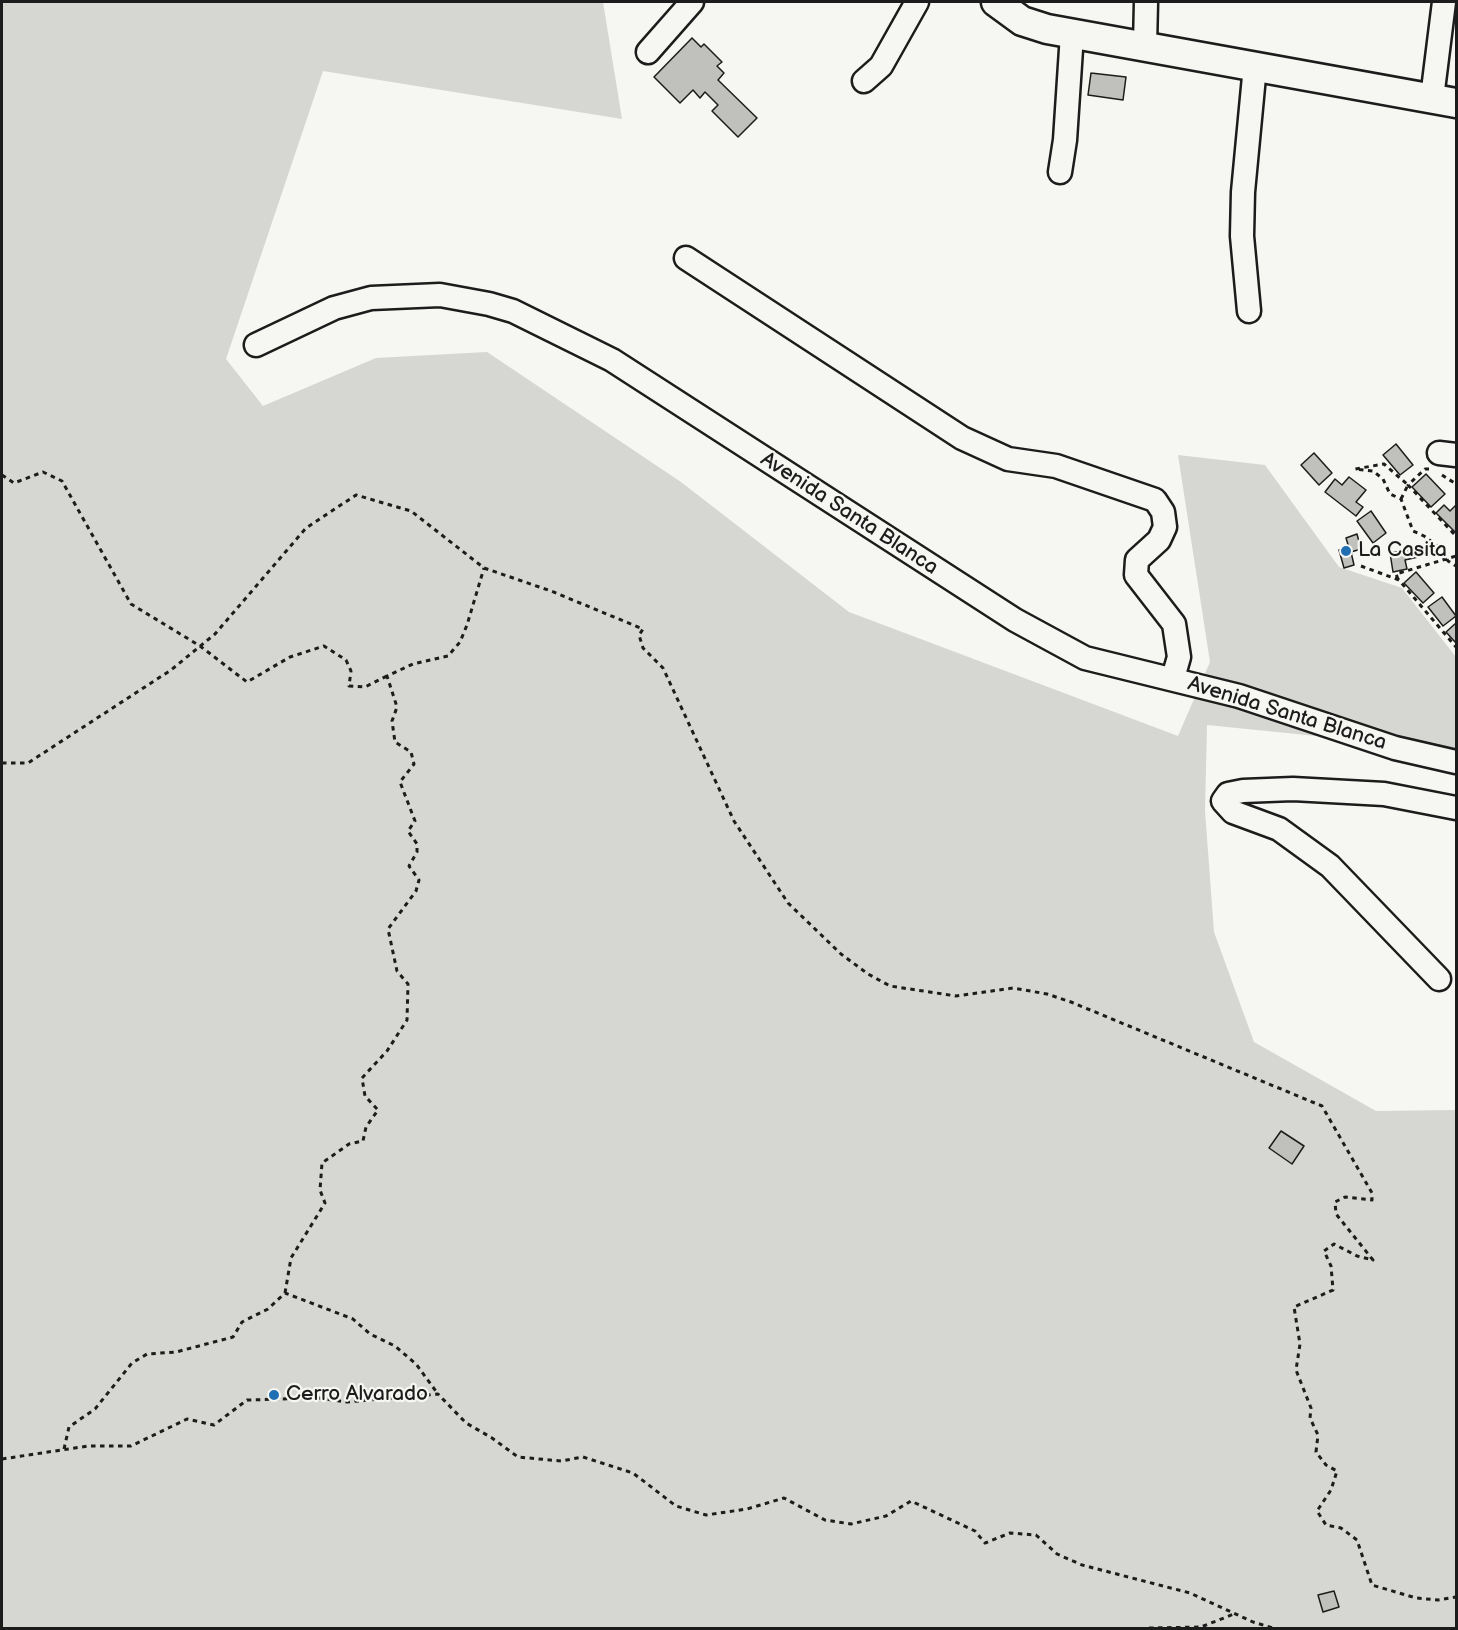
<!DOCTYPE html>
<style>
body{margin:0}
#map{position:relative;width:1458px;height:1630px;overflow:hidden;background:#f6f6f2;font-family:"Balsamiq Sans",sans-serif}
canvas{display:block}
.frame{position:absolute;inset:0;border:3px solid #1c1c1c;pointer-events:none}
</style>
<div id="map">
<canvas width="1458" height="1630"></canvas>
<div class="frame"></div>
</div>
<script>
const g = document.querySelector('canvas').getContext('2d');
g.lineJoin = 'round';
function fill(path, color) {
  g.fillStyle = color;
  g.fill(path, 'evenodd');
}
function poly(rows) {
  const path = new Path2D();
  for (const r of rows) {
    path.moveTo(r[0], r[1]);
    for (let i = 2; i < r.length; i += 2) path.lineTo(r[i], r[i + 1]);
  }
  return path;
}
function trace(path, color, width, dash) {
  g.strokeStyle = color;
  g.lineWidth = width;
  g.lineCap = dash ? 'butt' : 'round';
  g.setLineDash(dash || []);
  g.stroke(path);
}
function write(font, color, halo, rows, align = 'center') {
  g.font = font + ' "Balsamiq Sans",sans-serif';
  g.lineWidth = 4.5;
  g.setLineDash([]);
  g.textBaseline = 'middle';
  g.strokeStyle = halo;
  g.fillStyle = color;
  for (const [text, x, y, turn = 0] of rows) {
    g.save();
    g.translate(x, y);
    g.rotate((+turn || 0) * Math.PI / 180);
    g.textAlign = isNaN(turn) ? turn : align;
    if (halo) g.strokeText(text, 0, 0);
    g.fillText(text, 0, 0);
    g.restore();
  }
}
const green = poly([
 [2,2,603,2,622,119,323,71,226,359,263,406,376,358,487,352,681,482,849,612,1178,736,1210,662,1178,455,1265,465,1339,567,1402,588,1456,657,1456,750,1207,725,1205,811,1214,932,1254,1042,1376,1111,1456,1110,1456,1628,2,1628]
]);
const building = poly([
 [692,38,701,47,704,44,722,62,717,66,724,73,718,80,757,118,738,137,712,111,718,105,705,92,700,98,693,90,680,103,654,77,692,38],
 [1091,73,1126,77,1123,100,1088,95,1091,73],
 [1396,444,1413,465,1400,475,1383,455,1396,444],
 [1314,453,1332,473,1319,485,1301,465,1314,453],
 [1426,474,1445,494,1431,507,1412,487,1426,474],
 [1349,477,1366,490,1356,502,1363,507,1356,516,1325,492,1335,479,1342,485,1349,477],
 [1444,505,1450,511,1456,505,1456,533,1436,513,1444,505],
 [1371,511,1386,533,1373,543,1357,521,1371,511],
 [1357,534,1361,549,1351,552,1354,565,1344,568,1339,550,1349,548,1346,538,1357,534],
 [1417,548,1418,557,1405,560,1407,569,1393,572,1390,553,1417,548],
 [1416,572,1434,593,1423,603,1404,583,1416,572],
 [1442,597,1456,616,1443,626,1428,607,1442,597],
 [1456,623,1456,643,1446,632,1456,623],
 [1281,1131,1304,1146,1292,1164,1269,1148,1281,1131],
 [1334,1591,1339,1607,1323,1612,1318,1595,1334,1591]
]);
const path = poly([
 [1429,469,1425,469,1408,485,1456,536],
 [2,475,14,483,43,472,62,481,131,604,200,646,247,682,290,657,324,646,346,660,351,671,349,686,365,687,387,676],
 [1442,475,1456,484],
 [1401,499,1408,485,1384,464,1355,469,1373,471,1383,479,1390,494,1401,499,1413,531,1424,536,1439,547,1448,561,1456,566],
 [1361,566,1399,580,1456,647],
 [1398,579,1396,574,1456,556],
 [2,763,28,763,171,670,215,634,306,528,356,495,411,511,484,568,551,591,643,629,639,635,643,648,663,668,734,821,788,903,841,954,868,974,890,986,956,996,1013,988,1047,994,1071,1002,1322,1106,1372,1193,1372,1200,1345,1197,1335,1202,1336,1214,1373,1260,1357,1256,1334,1244,1324,1251,1331,1266,1333,1290,1294,1307,1300,1344,1296,1370,1311,1408,1310,1418,1318,1435,1316,1452,1326,1465,1337,1471,1331,1490,1317,1511,1326,1525,1341,1528,1357,1540,1372,1585,1416,1598,1438,1600,1456,1597],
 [285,1293,291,1258,325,1203,320,1190,322,1163,349,1144,363,1141,366,1127,378,1110,365,1096,362,1078,387,1051,407,1020,408,984,397,971,388,929,416,891,419,880,409,866,417,852,417,844,408,831,415,821,400,782,414,764,411,752,395,742,392,721,397,707,387,676,413,664,448,656,460,642,467,625,484,568],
 [64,1449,69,1427,95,1409,132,1363,147,1354,176,1352,233,1337,242,1322,268,1309,285,1293,353,1319,370,1334,395,1346,416,1364,438,1394],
 [2,1459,88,1446,131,1446,187,1419,214,1425,247,1400,318,1398,347,1402,438,1394,466,1423,492,1438,518,1457,561,1461,583,1457,633,1473,676,1506,706,1515,747,1509,784,1498,825,1520,851,1524,886,1516,911,1501,975,1531,985,1543,1010,1533,1036,1535,1057,1554,1082,1565,1190,1593,1253,1622,1273,1628],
 [1149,1628,1201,1627,1234,1614]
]);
const minor = poly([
 [1145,46,1146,2],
 [648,52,692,2],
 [864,81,881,66,917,2],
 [1432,98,1444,2],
 [1060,172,1065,140,1072,34],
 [686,258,962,438,1008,459,1056,466,1155,500,1163,512,1165,527,1159,540,1137,560,1136,575,1174,624,1179,657,1173,678],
 [1249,311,1242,236,1243,192,1255,66],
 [256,345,334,308,371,298,440,295,489,304,513,311,612,360,1015,620,1085,658,1239,696,1395,748,1456,762],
 [1439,453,1456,455],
 [1439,979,1330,866,1279,829,1233,812,1223,801,1228,794,1243,791,1293,789,1384,794,1456,808]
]);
const major = poly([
 [996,2,1022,21,1047,29,1456,103]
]);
const markers = [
 [1346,551,6,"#1f6fb2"],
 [274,1395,6,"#1f6fb2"]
];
const streetNames = [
 ["Avenida Santa Blanca",849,514,33],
 ["Avenida Santa Blanca",1287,714,17]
];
const poiNames = [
 ["La Casita",1358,551],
 ["Cerro Alvarado",286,1395]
];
fill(green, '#d6d6d2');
fill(building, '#c0c0bd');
trace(building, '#1c1c1c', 1.5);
trace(minor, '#1c1c1c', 27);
trace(major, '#1c1c1c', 33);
trace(path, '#1c1c1c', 3, [4.5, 4.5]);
trace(minor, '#f6f6f2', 22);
trace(major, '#f6f6f2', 28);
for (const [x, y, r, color] of markers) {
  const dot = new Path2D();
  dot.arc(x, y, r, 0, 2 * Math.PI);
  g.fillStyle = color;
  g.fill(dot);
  trace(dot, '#f6f6f2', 2);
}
write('21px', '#1c1c1c', '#f6f6f2', streetNames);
write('21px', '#1c1c1c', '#f6f6f2', poiNames, 'left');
</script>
